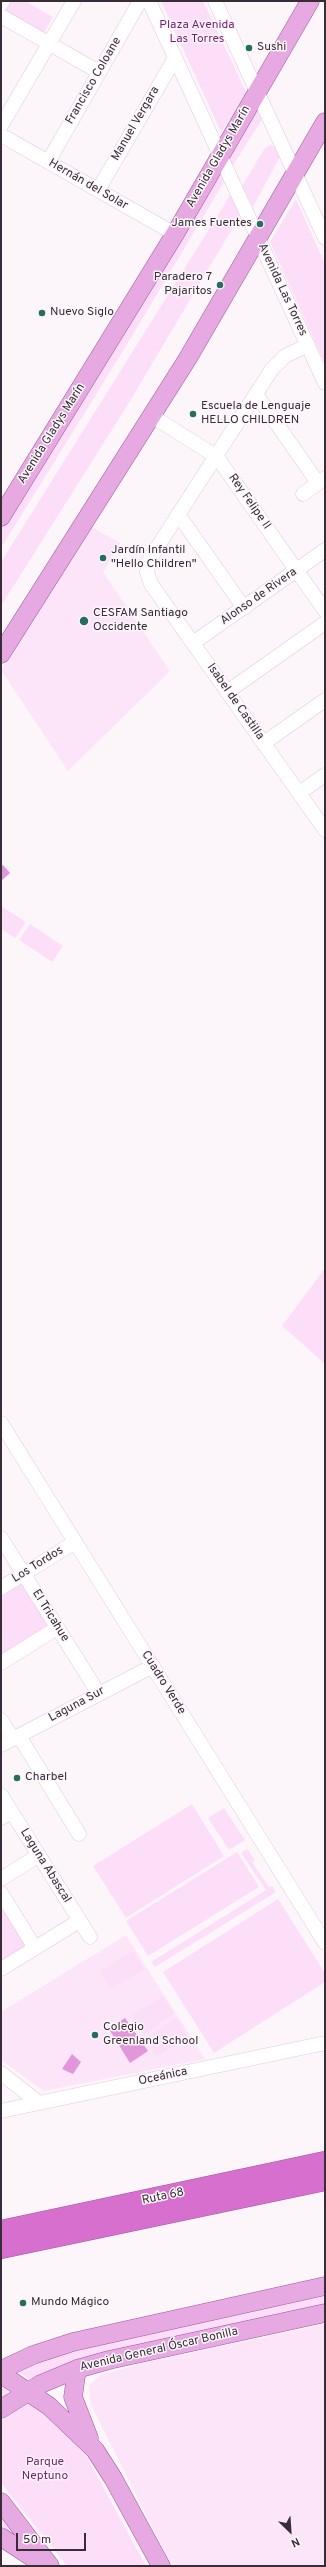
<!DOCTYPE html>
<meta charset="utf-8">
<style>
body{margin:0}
#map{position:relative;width:326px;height:2567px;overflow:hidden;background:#fcf6fb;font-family:Overpass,sans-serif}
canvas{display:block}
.frame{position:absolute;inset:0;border:2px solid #382d37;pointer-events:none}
.north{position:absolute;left:270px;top:2511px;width:40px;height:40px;-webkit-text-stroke:3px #fcf6fb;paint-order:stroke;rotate:155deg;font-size:11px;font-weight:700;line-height:16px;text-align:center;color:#382d37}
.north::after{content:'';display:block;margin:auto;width:14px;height:18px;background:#382d37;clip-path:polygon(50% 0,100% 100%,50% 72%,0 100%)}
.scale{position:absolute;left:16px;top:2533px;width:70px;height:18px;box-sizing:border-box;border:2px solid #382d37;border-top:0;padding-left:5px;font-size:12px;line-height:14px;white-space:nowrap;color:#382d37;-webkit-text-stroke:3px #fcf6fb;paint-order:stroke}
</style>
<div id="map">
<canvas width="326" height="2567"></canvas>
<div class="frame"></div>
<div class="north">N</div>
<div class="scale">50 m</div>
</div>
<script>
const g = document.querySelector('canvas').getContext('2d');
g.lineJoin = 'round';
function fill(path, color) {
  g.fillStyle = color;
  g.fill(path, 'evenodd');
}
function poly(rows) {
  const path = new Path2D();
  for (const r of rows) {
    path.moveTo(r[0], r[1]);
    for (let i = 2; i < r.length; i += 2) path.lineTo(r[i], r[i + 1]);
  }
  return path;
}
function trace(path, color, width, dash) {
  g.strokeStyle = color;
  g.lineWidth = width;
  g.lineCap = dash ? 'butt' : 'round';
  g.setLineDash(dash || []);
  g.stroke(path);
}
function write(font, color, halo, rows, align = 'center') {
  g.font = font + ' Overpass,sans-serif';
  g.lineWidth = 3;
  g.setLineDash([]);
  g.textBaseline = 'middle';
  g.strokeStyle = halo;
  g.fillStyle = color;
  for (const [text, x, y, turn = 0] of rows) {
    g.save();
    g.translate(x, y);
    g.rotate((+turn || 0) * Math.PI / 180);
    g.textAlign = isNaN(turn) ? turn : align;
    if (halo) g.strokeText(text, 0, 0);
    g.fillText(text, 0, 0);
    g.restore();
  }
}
const built = poly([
 [92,527,120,543,103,572,170,671,68,771,1,670],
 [126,1935,205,2059,44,2091,1,2060,1,2012],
 [325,2324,325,2566,172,2566,91,2405,89,2386,100,2375,144,2363]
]);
const green = poly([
 [10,1,25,1,53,17,43,34,4,11],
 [161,1,203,1,247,94,221,132],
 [254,110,261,111,264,116,232,167,227,156],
 [270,145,280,148,282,153,253,207,242,186,264,149],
 [286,169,288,173,258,228,254,224],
 [220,172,224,182,126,346,1,548,1,527,157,280],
 [231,194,241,214,127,406,1,606,1,562],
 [296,199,325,264,325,364,270,242],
 [1,906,26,922,15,938,1,929],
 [30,924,63,946,52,962,19,940],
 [325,1268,325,1364,282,1326],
 [21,1580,50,1625,1,1656,1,1593],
 [192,1804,224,1856,126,1918,93,1866],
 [224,1808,245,1840,229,1850,208,1818],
 [247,1849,255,1860,252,1862,269,1887,272,1886,276,1892,155,1967,151,1962,266,1890,241,1853],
 [237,1852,259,1887,148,1956,126,1921],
 [278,1899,325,1973,325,1982,214,2053,163,1972],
 [1,1903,27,1946,1,1962],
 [133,1951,144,1969,111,1989,100,1971],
 [163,1996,174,2014,144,2034,132,2015],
 [176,2018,188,2037,157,2056,146,2038],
 [325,2290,325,2307,32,2382,18,2371,58,2351],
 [1,2383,8,2389,7,2395,1,2401],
 [33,2399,76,2437,146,2566,67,2566,1,2483,1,2417],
 [1,2515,26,2547,1,2529]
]);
const water = poly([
 [3,865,10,873,1,881,1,867],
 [125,2018,148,2051,130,2063,109,2029],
 [72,2054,81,2062,73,2074,62,2069]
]);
const minor = poly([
 [149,1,325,383],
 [215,1,325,238],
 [1,4,3,1],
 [1,16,99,72],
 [1,126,74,1],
 [1,135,175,234],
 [48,162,140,1],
 [98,190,175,58],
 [308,345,285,356,272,369,149,560,147,572,151,584,325,830],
 [256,394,318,483],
 [152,416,217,457,325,611],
 [303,494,325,478],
 [178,514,244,608],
 [193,643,325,550],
 [227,692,325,623],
 [264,743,325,700],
 [299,793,325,775],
 [1,1423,325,1943],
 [1,1538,99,1694],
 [1,1588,75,1542],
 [1,1663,57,1628],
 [1,1720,13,1739],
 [19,1736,79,1834],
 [1,1745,153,1666],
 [1,1795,90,1937],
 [1,1818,11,1812],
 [1,1879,39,1855],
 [1,1893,35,1948],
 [1,1969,79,1921],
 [1,2073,39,2103],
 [1,2111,325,2043]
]);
const major = poly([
 [1,517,175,234,310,1],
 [1,654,188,358,325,122],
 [77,2369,73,2397,89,2438],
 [1,2370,33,2355,73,2342,325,2286],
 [1,2374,49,2406,95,2450,113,2478,161,2566],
 [1,2409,41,2384,77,2369,109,2360,325,2313],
 [1,2502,50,2566],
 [1,2537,44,2565]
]);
const highway = poly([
 [1,2231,325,2162],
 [1,2248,325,2180]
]);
const markers = [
 [249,48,4,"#266c61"],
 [260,224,4,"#266c61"],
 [220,285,4,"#266c61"],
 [42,313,4,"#266c61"],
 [193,414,4,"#266c61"],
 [103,558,4,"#266c61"],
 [84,621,5,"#266c61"],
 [17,1778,4,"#266c61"],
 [95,2035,4,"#266c61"],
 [23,2303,4,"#266c61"]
];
const parkNames = [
 ["Plaza Avenida",197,26],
 ["Las Torres",197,40],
 ["Parque",45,2463],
 ["Neptuno",45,2477]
];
const poiNames = [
 ["Sushi",257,48],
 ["James Fuentes",252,224,"right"],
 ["Paradero 7",212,278,"right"],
 ["Pajaritos",212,292,"right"],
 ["Nuevo Siglo",50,313],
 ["Escuela de Lenguaje",201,407],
 ["HELLO CHILDREN",201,421],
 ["Jardín Infantil",111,551],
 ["\"Hello Children\"",111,565],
 ["CESFAM Santiago",93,614],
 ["Occidente",93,628],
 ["Charbel",25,1778],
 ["Colegio",103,2028],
 ["Greenland School",103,2042],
 ["Mundo Mágico",31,2303]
];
const streetNames = [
 ["Francisco Coloane",94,81,-60],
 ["Manuel Vergara",136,124,-60],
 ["Avenida Gladys Marín",219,157,-60],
 ["Hernán del Solar",88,185,30],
 ["Avenida Las Torres",282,290,65],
 ["Avenida Gladys Marín",52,434,-58],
 ["Rey Felipe II",249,502,55],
 ["Alonso de Rivera",259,597,-35],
 ["Isabel de Castilla",235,702,55],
 ["Los Tordos",38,1565,-32],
 ["El Tricahue",50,1616,58],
 ["Cuadro Verde",163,1683,58],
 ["Laguna Sur",77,1705,-28],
 ["Laguna Abascal",45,1866,58],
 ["Oceánica",163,2077,-12],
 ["Ruta 68",163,2197,-12],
 ["Avenida General Óscar Bonilla",159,2350,-13]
];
fill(built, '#fce5f8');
fill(green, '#fddef9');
fill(water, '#e397db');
trace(minor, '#e3c5df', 15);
trace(major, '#9f5898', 19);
trace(highway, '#9f5898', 22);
trace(minor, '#fff', 14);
trace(major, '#e6a9e1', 18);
trace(highway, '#d66fcd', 21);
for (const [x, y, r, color] of markers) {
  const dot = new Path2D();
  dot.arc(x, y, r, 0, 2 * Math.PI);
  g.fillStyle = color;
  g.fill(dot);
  trace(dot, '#fcf6fb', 1.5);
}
write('12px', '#751d70', '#fcf6fb', parkNames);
write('12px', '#382d37', '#fcf6fb', poiNames, 'left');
write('12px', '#382d37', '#fcf6fb', streetNames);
</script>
